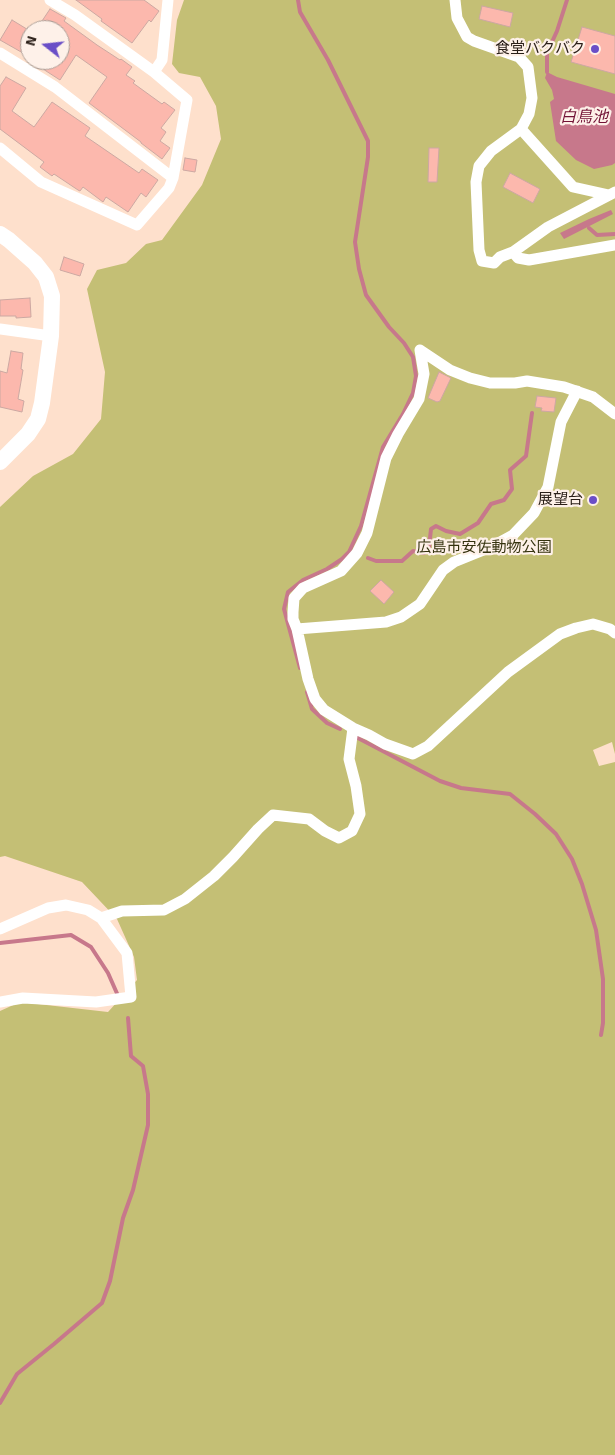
<!DOCTYPE html>
<meta charset="utf-8">
<style>
body{margin:0}
#map{position:relative;width:615px;height:1455px;overflow:hidden;background:#fee0cc;font-family:Signika,sans-serif}
canvas{display:block}
.north{position:absolute;left:20px;top:20px;width:50px;height:50px;box-sizing:border-box;background:#fef1e9;border:1px solid #a99d95;border-radius:50%;rotate:286deg;font-size:14px;font-weight:700;line-height:20px;text-align:center;color:#2a1f18}
.north::after{content:'';display:block;margin:auto;width:18px;height:22px;background:#6a4ec7;clip-path:polygon(50% 0,100% 100%,50% 72%,0 100%)}
</style>
<div id="map">
<canvas width="615" height="1455"></canvas>
<div class="north">N</div>
</div>
<script>
const g = document.querySelector('canvas').getContext('2d');
g.lineJoin = 'round';
function fill(path, color) {
  g.fillStyle = color;
  g.fill(path, 'evenodd');
}
function poly(rows) {
  const path = new Path2D();
  for (const r of rows) {
    path.moveTo(r[0], r[1]);
    for (let i = 2; i < r.length; i += 2) path.lineTo(r[i], r[i + 1]);
  }
  return path;
}
function trace(path, color, width, dash) {
  g.strokeStyle = color;
  g.lineWidth = width;
  g.lineCap = dash ? 'butt' : 'round';
  g.setLineDash(dash || []);
  g.stroke(path);
}
function write(font, color, halo, rows, align = 'center') {
  g.font = font + ' Signika,"Noto Sans JP",sans-serif';
  g.lineWidth = 4.5;
  g.setLineDash([]);
  g.textBaseline = 'middle';
  g.strokeStyle = halo;
  g.fillStyle = color;
  for (const [text, x, y, turn = 0] of rows) {
    g.save();
    g.translate(x, y);
    g.rotate((+turn || 0) * Math.PI / 180);
    g.textAlign = isNaN(turn) ? turn : align;
    if (halo) g.strokeText(text, 0, 0);
    g.fillText(text, 0, 0);
    g.restore();
  }
}
const green = poly([
 [184,0,615,0,615,754,612,742,593,750,599,766,615,762,615,1455,0,1455,0,1011,20,1002,108,1012,137,980,134,957,117,919,82,882,5,856,0,857,0,507,33,476,73,454,101,419,105,372,87,289,97,270,126,263,146,244,162,240,202,185,221,139,216,106,200,77,179,73,172,64,177,20]
]);
const water = poly([
 [547,72,557,77,615,94,615,163,612,165,594,169,576,160,556,141,550,102,554,99,552,90,545,78],
 [611,210,613,214,564,239,560,233,589,219]
]);
const stream = poly([
 [298,0,300,12,328,60,368,141,368,157,355,242,359,269,366,295,389,327,404,343,413,357,416,376,413,393,403,414,383,447,361,526,349,552,342,559,327,569,303,580,288,592,284,609,300,668],
 [547,72,547,53,557,31,567,0],
 [589,228,597,235,615,234],
 [368,558,376,561,402,561,413,551,424,553,429,548,431,529,436,526,446,531,460,534,478,523,491,504,504,500,512,489,510,470,526,456,532,413],
 [307,692,312,709,327,723,340,729],
 [356,737,440,781,461,788,510,794,535,814,556,834,572,859,582,884,596,930,603,979,603,1023,601,1035],
 [0,943,71,935,91,947,108,973,119,998],
 [0,1403,17,1374,54,1344,102,1303,110,1281,123,1218,133,1190,148,1125,148,1094,143,1066,131,1056,128,1018]
]);
const building = poly([
 [76,0,144,0,159,11,151,22,149,20,132,43,101,21,102,19,76,0],
 [482,6,513,13,510,27,479,19,482,6],
 [50,9,66,18,64,21,97,45,120,60,121,59,132,67,126,75,135,81,133,83,162,104,164,102,175,110,161,128,166,132,160,141,170,148,162,159,141,143,141,142,89,103,107,77,76,55,60,80,29,60,60,60,60,30,36,30,50,9],
 [12,20,30,31,30,57,0,40,12,20],
 [582,27,615,36,615,74,571,62,582,27],
 [6,77,26,88,12,111,34,127,52,102,90,128,85,136,139,173,142,169,158,180,146,197,141,193,128,212,106,197,103,202,83,187,80,191,78,190,54,174,52,176,40,167,44,162,0,129,0,86,6,77],
 [429,148,439,148,437,182,428,182,429,148],
 [185,158,197,160,195,172,183,170,185,158],
 [510,173,540,189,533,203,503,187,510,173],
 [64,257,84,264,80,276,60,270,64,257],
 [30,298,31,317,16,318,16,316,0,316,0,300,30,298],
 [11,351,23,353,21,369,23,370,18,399,24,401,22,412,0,407,0,371,7,373,11,351],
 [439,372,451,378,440,401,437,402,428,398,439,372],
 [537,396,556,398,554,412,541,411,542,408,535,407,537,396],
 [381,580,394,592,384,604,370,591,381,580]
]);
const street = poly([
 [455,0,457,18,467,37,474,41,519,57,528,67,532,98,529,114,521,129,491,151,479,166,476,182,479,250,482,261,494,263,500,257,513,252,548,227,615,192],
 [0,53,55,87,173,178],
 [154,72,162,60,168,0],
 [521,129,573,187,609,195],
 [0,148,41,182,137,225,169,188,173,178,187,100,154,72,75,15,50,0],
 [513,252,518,258,529,260,615,245],
 [0,329,51,336],
 [420,350,424,374,419,399,398,434,386,458,367,533,357,553,341,571,303,588,294,598,293,612,293,619,297,629,308,679,315,699,324,710,353,728,369,735,385,744,413,754,428,746,508,672,560,634,576,628,593,624,610,629,615,633],
 [420,350,450,370,470,378,490,383,515,383,527,381,564,387,593,397,615,414],
 [297,629,386,622,401,617,420,604,443,570,454,562,491,547,513,535,534,513,548,487,561,422,577,391],
 [0,929,48,908,66,905,88,910,101,918],
 [0,1002,23,998,96,1002,131,997,127,953,101,918,122,911,164,910,185,899,214,876,233,857,258,829,273,815,309,819,325,831,339,838,352,831,360,814,356,786,349,759,353,728]
]);
const secondary = poly([
 [0,234,9,240,35,263,46,277,52,296,51,336,42,403,38,419,28,434,0,462]
]);
const markers = [
 [595,49,5,"#6a4ec7"],
 [593,500,5,"#6a4ec7"]
];
const poiNames = [
 ["食堂バクバク",585,49],
 ["展望台",583,500]
];
const parkNames = [
 ["広島市安佐動物公園",484,548]
];
const waterNames = [
 ["白鳥池",584,118]
];
fill(green, '#c4bf75');
fill(water, '#c7788b');
trace(stream, '#c7788b', 4);
fill(building, '#fcb8ad');
trace(building, '#cca8a2', 1);
trace(street, '#fff', 11);
trace(secondary, '#fff', 16);
for (const [x, y, r, color] of markers) {
  const dot = new Path2D();
  dot.arc(x, y, r, 0, 2 * Math.PI);
  g.fillStyle = color;
  g.fill(dot);
  trace(dot, '#fef1e9', 2);
}
write('15px', '#2a1f18', '#fef1e9', poiNames, 'right');
write('15px', '#34320e', '#fef1e9', parkNames);
write('italic 16px', '#721236', '#fef1e9', waterNames);
</script>
